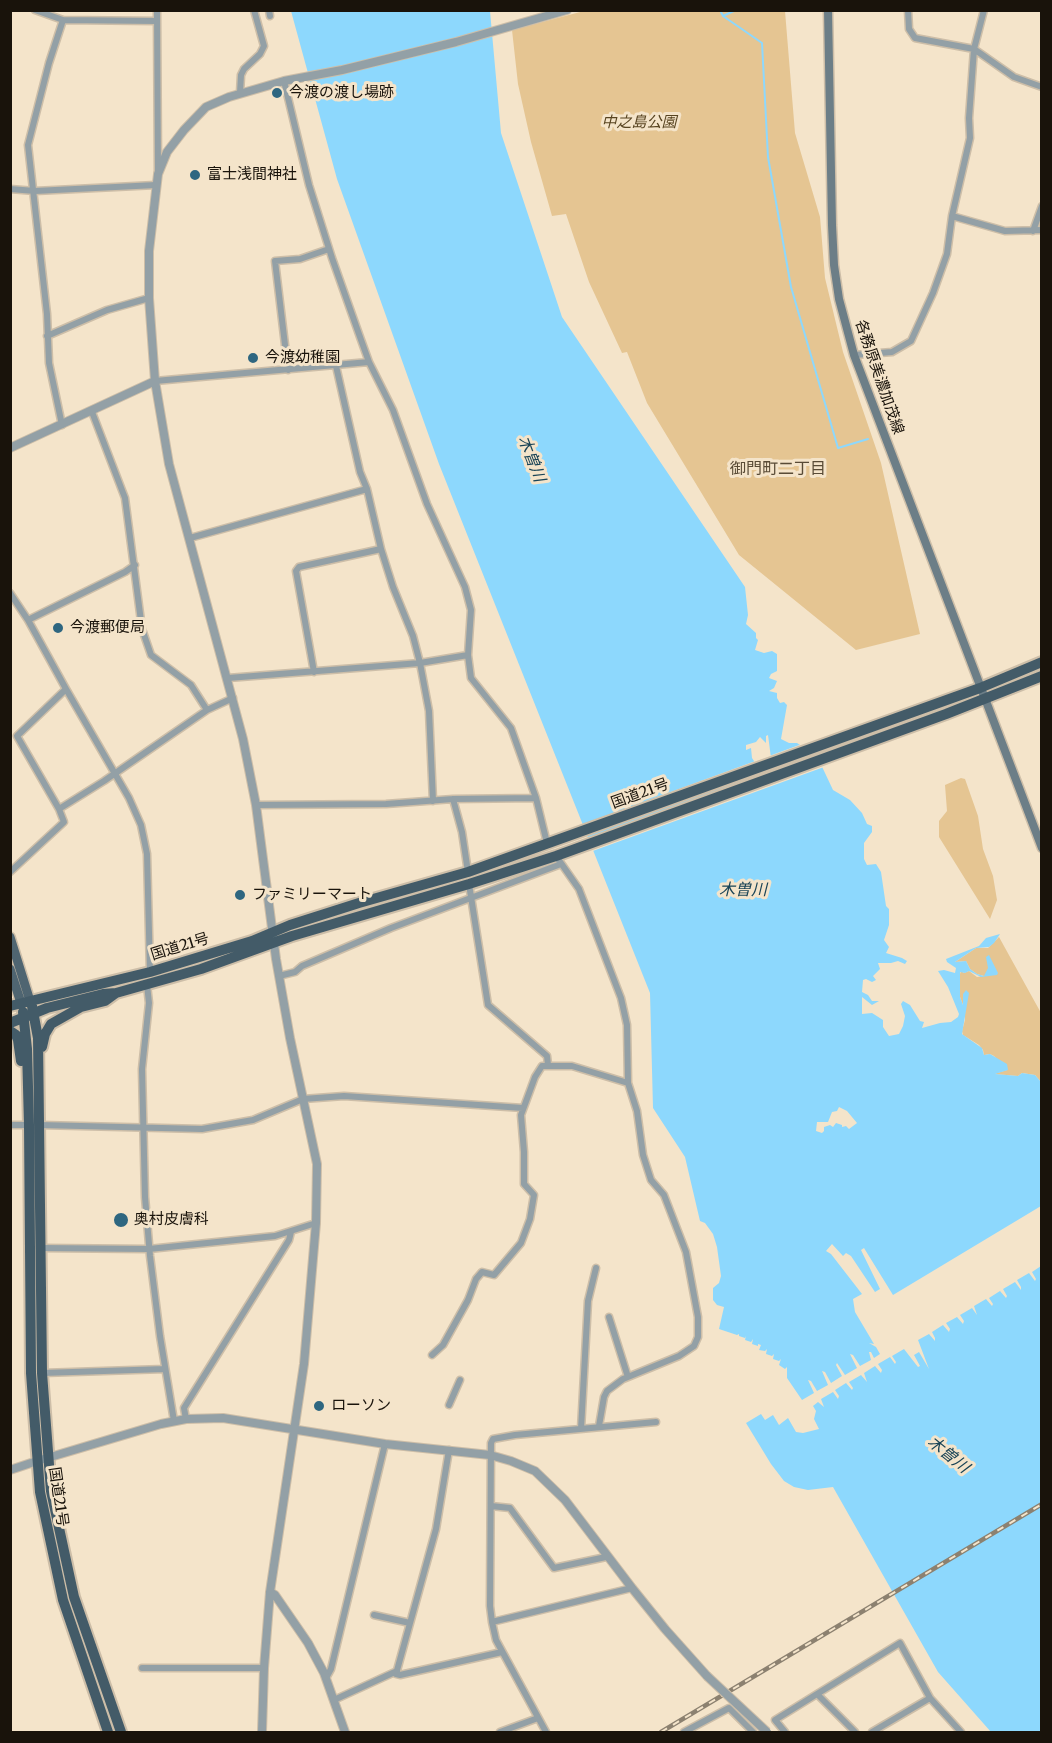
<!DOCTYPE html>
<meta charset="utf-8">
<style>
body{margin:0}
#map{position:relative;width:1052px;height:1743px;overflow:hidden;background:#f4e4ca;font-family:Merriweather,serif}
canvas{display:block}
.frame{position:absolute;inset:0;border:12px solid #19130b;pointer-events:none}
</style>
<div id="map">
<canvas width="1052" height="1743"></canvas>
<div class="frame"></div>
</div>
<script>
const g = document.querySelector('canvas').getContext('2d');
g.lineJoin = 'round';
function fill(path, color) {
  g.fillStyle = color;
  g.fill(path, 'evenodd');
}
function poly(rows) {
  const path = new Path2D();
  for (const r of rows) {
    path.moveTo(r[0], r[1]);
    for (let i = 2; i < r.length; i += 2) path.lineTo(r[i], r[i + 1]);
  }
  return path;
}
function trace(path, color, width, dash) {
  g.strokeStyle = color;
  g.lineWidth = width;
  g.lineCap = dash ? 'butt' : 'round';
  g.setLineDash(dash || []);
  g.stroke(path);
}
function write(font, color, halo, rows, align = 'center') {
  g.font = font + ' Merriweather,"Noto Sans JP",serif';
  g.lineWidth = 6;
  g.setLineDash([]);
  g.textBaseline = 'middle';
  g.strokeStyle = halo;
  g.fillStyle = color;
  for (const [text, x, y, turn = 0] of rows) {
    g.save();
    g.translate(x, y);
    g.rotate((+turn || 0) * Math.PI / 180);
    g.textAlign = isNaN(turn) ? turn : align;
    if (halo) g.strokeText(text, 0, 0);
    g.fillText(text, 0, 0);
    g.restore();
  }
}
const green = poly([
 [584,11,785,11,795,133,820,217,825,278,843,352,881,463,920,634,856,650,739,555,647,403,627,352,622,353,589,282,566,214,552,216,531,142,518,84,512,30],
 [961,778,965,779,978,816,983,849,993,876,997,900,990,919,939,837,939,821,947,811,945,785],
 [999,937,1041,1013,1041,1082,1035,1075,1022,1073,1018,1076,994,1074,1007,1070,994,1056,990,1054,984,1055,983,1050,979,1045,963,1035,962,1031,965,1020,965,1005,963,1005,960,997,960,974,961,971,964,973,969,971,977,977,984,976,977,974,970,969,966,961,955,962,976,948,988,948]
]);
const water = poly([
 [291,11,490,11,501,133,562,317,745,587,748,615,746,624,756,633,756,638,758,640,755,650,764,653,772,651,777,654,777,671,771,674,769,678,777,681,774,688,769,691,777,693,777,698,780,703,784,702,787,705,781,739,789,743,797,743,817,756,833,790,850,800,862,813,867,824,872,826,872,832,864,843,864,859,867,865,876,864,881,872,886,906,889,909,889,925,884,940,889,947,886,953,902,958,907,961,905,964,898,961,891,963,878,963,880,969,873,976,876,980,872,982,866,979,863,980,862,992,868,995,872,1001,879,1001,872,1005,862,997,862,1014,872,1013,883,1020,883,1027,889,1036,899,1034,903,1026,905,1016,901,1004,903,1001,910,1005,920,1021,924,1022,922,1028,940,1023,951,1022,958,1017,959,1014,948,987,938,971,944,970,955,973,956,968,947,962,946,959,979,946,986,938,1000,934,994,943,989,947,976,948,955,962,966,961,970,969,977,974,984,976,988,968,986,957,989,955,998,973,997,975,981,977,969,971,965,973,960,972,960,997,963,1005,963,994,966,990,969,993,962,1034,982,1048,984,1055,990,1054,1007,1064,1008,1070,995,1074,1018,1076,1022,1073,1035,1075,1041,1082,1041,1206,893,1295,864,1248,861,1250,880,1289,875,1292,851,1256,846,1253,843,1256,832,1244,826,1251,831,1254,862,1294,853,1299,855,1312,874,1344,869,1343,876,1347,880,1354,874,1358,871,1352,869,1352,871,1360,860,1366,853,1355,850,1354,857,1368,845,1375,837,1363,836,1365,842,1376,831,1383,825,1372,822,1371,828,1385,817,1391,811,1381,808,1380,814,1393,802,1400,787,1378,787,1367,785,1369,779,1365,781,1359,779,1361,773,1359,774,1354,772,1356,766,1354,767,1349,765,1351,759,1350,761,1345,758,1344,758,1346,752,1344,753,1339,751,1342,745,1340,746,1336,745,1338,739,1336,739,1334,737,1335,719,1329,724,1307,717,1305,713,1300,713,1288,719,1283,721,1276,717,1247,713,1234,705,1223,700,1221,685,1157,653,1108,650,993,439,464,337,179],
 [768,735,771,758,756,764,752,758,751,748,746,750,746,745,756,742,760,737,766,743,766,736],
 [839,1107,847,1111,857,1123,849,1129,846,1126,842,1127,842,1125,836,1123,833,1127,830,1125,824,1127,824,1131,822,1133,816,1131,817,1122,828,1122,832,1112,837,1111],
 [1041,1266,1041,1732,991,1732,938,1672,833,1487,808,1490,794,1487,784,1481,771,1464,746,1423,761,1414,765,1420,773,1415,779,1425,788,1418,796,1432,803,1433,819,1429,814,1419,816,1411,813,1406,818,1402,824,1407,821,1399,833,1392,838,1399,839,1396,835,1390,846,1383,852,1390,853,1388,849,1382,861,1375,867,1382,864,1373,875,1366,881,1373,882,1370,878,1364,890,1357,895,1364,896,1362,892,1356,904,1349,918,1367,920,1366,914,1355,919,1352,929,1369,918,1340,929,1334,935,1341,935,1338,932,1332,943,1325,949,1332,950,1329,946,1323,957,1317,963,1324,964,1321,960,1315,972,1308,977,1315,974,1306,986,1299,992,1306,993,1304,989,1298,1000,1291,1006,1298,1007,1296,1003,1289,1015,1282,1021,1290,1021,1287,1017,1280,1029,1273,1035,1281,1036,1279,1032,1272]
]);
const pier = poly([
 [802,744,817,753,584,836,580,825],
 [819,754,823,758,824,767,590,852,585,839]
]);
const stream = poly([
 [720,10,723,16,736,10],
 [723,16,762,43,768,157,791,287,838,448,868,439]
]);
const minor = poly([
 [35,10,63,20,157,21],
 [157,10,158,173],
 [269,10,270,16],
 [908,10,909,29,915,38,974,49,1014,77,1042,87],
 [284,81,309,185,332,258,360,337,369,362,393,410,427,504,465,587,471,610,468,655,471,678,511,728,536,798,547,843],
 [240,93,241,75,244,69,260,54,264,46,254,10],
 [10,189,35,191,156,185],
 [952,216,1005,231,1042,230],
 [1033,231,1042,206],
 [47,336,107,310,149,298],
 [854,355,892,352,911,341,933,293,947,254,952,216,970,138,969,118,974,49,984,10],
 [336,366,360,472,367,489,381,549,393,587,413,636,420,663,429,711,433,801],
 [288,370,275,261,300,259,329,249],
 [155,381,369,362],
 [92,412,125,498,142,629,151,655,191,685,207,710],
 [62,425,49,363,47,314,28,145,49,63,63,20],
 [190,538,367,489],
 [10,593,28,620,66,689,129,798,141,825,147,854,150,972],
 [28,620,125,572,135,565],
 [314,672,296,571,299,567,381,549],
 [228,678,420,663,468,655],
 [453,799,462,832,468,872],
 [256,805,386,804,453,799,536,798],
 [59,809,104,781,207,710,233,698],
 [556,856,579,889,621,998,627,1025,628,1083,637,1111,643,1155,651,1180,664,1195,686,1252,698,1317,698,1337,694,1346,679,1356,623,1379,607,1391,604,1397,599,1426],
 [10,872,64,822,59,809,17,736,66,689],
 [469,884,488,1005,547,1056,548,1065],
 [279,976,295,972,302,966,391,928,561,864],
 [147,985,149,1003,142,1069,145,1197,150,1256,160,1336,174,1421],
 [10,1125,29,1125],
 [40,1125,202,1129,253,1120,303,1099,344,1096,523,1108],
 [41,1248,149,1249,275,1236,316,1223],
 [609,1317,628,1377],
 [432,1355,443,1345,468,1300,476,1279,482,1272,494,1275,521,1243,530,1219,534,1195,524,1184,524,1152,521,1115,535,1077,542,1066,572,1066,628,1083],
 [42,1373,165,1369],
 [449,1405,460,1380],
 [186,1419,184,1408,289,1240,291,1232],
 [581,1429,588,1301,596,1268],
 [449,1450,436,1529,396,1674,400,1675,502,1652],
 [491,1506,510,1508,554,1568,606,1557],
 [374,1615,410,1623],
 [492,1622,632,1588],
 [142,1668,264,1668],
 [326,1678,331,1669,385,1444],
 [334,1700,397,1671],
 [500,1732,538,1718],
 [546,1732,496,1640,492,1622,490,1606,491,1443,493,1439,515,1435,656,1422],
 [684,1732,729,1708,753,1732],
 [785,1732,775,1720,817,1694],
 [855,1732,817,1694,900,1643,930,1698,961,1732],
 [872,1732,930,1698]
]);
const tertiary = poly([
 [10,448,155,381],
 [10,1470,37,1461,161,1424,186,1419,223,1418,385,1444,490,1455,511,1461,535,1471,565,1500,632,1588,665,1629,707,1676],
 [270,1592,275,1595,308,1643,324,1673,345,1732],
 [262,1732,264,1668,270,1592,304,1364,316,1223,317,1164,290,1038,276,959,256,805,243,739,169,464,155,381,149,298,149,251,158,174,167,152,184,130,206,107,229,97,284,81,342,70,456,42,567,10]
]);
const secondary = poly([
 [828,10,832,225,834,265,839,299,854,355,1042,848]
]);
const primary = poly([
 [10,937,30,1001],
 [10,969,21,1003]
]);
const trunk = poly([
 [10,1006,150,972,252,941,290,925,359,903,468,872,980,688,1042,662],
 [32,1006,38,1038,42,1373,51,1491,74,1597,121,1732],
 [23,1012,27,1049,29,1125,31,1373,40,1492,63,1600,108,1732],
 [10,1023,47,1008,103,994,116,993,201,969,292,936,469,884,556,856,946,714,1042,676],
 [10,1031,16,1035,18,1040,21,1061],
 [42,1047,45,1034,51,1024,81,1007,105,1001,116,993]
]);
const rail = poly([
 [661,1732,1042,1504]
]);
const tertiaryBridge = poly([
 [707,1676,767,1732]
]);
const markers = [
 [277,93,6,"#2e6680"],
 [195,175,6,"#2e6680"],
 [253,358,6,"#2e6680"],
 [58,628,6,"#2e6680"],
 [240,895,6,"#2e6680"],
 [121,1220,8,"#2e6680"],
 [319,1406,6,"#2e6680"]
];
const poiNames = [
 ["今渡の渡し場跡",289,93],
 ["富士浅間神社",207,175],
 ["今渡幼稚園",265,358],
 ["今渡郵便局",70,628],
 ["ファミリーマート",252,895],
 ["奥村皮膚科",134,1220],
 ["ローソン",331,1406]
];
const parkNames = [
 ["中之島公園",639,123]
];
const streetNames = [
 ["各務原美濃加茂線",879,377,71],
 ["国道21号",640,794,-20],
 ["国道21号",180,947,-17],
 ["国道21号",58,1497,82]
];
const waterNames = [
 ["木曽川",531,459,69],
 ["木曽川",743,890],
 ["木曽川",948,1455,39]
];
const neighbourhoodNames = [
 ["御門町二丁目",778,469]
];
fill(green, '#e5c592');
fill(water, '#8dd8fd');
fill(pier, '#f4e4ca');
trace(stream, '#8dd8fd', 2);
trace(minor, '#cdbea8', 9);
trace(tertiary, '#cdbea8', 10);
trace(secondary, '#cdbea8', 11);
trace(primary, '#cdbea8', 12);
trace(trunk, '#cdbea8', 14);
trace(minor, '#93a0a6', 6);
trace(tertiary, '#93a0a6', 8);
trace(secondary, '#6c7e87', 8);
trace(primary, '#4f6571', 9);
trace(trunk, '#435b68', 10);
trace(rail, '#8c8170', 4.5);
trace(rail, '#f4e4ca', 2, [7]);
trace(tertiaryBridge, '#cdbea8', 10, []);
trace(tertiaryBridge, '#93a0a6', 8);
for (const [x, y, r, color] of markers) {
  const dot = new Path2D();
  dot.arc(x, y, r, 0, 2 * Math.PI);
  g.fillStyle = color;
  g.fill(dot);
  trace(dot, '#f4e4ca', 2);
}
write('15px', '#19130b', '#f4e4ca', poiNames, 'left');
write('italic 15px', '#584421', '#f4e4ca', parkNames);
write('15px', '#19130b', '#f4e4ca', streetNames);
write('italic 16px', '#184356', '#f4e4ca', waterNames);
write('16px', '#594b36', '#f4e4ca', neighbourhoodNames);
</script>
